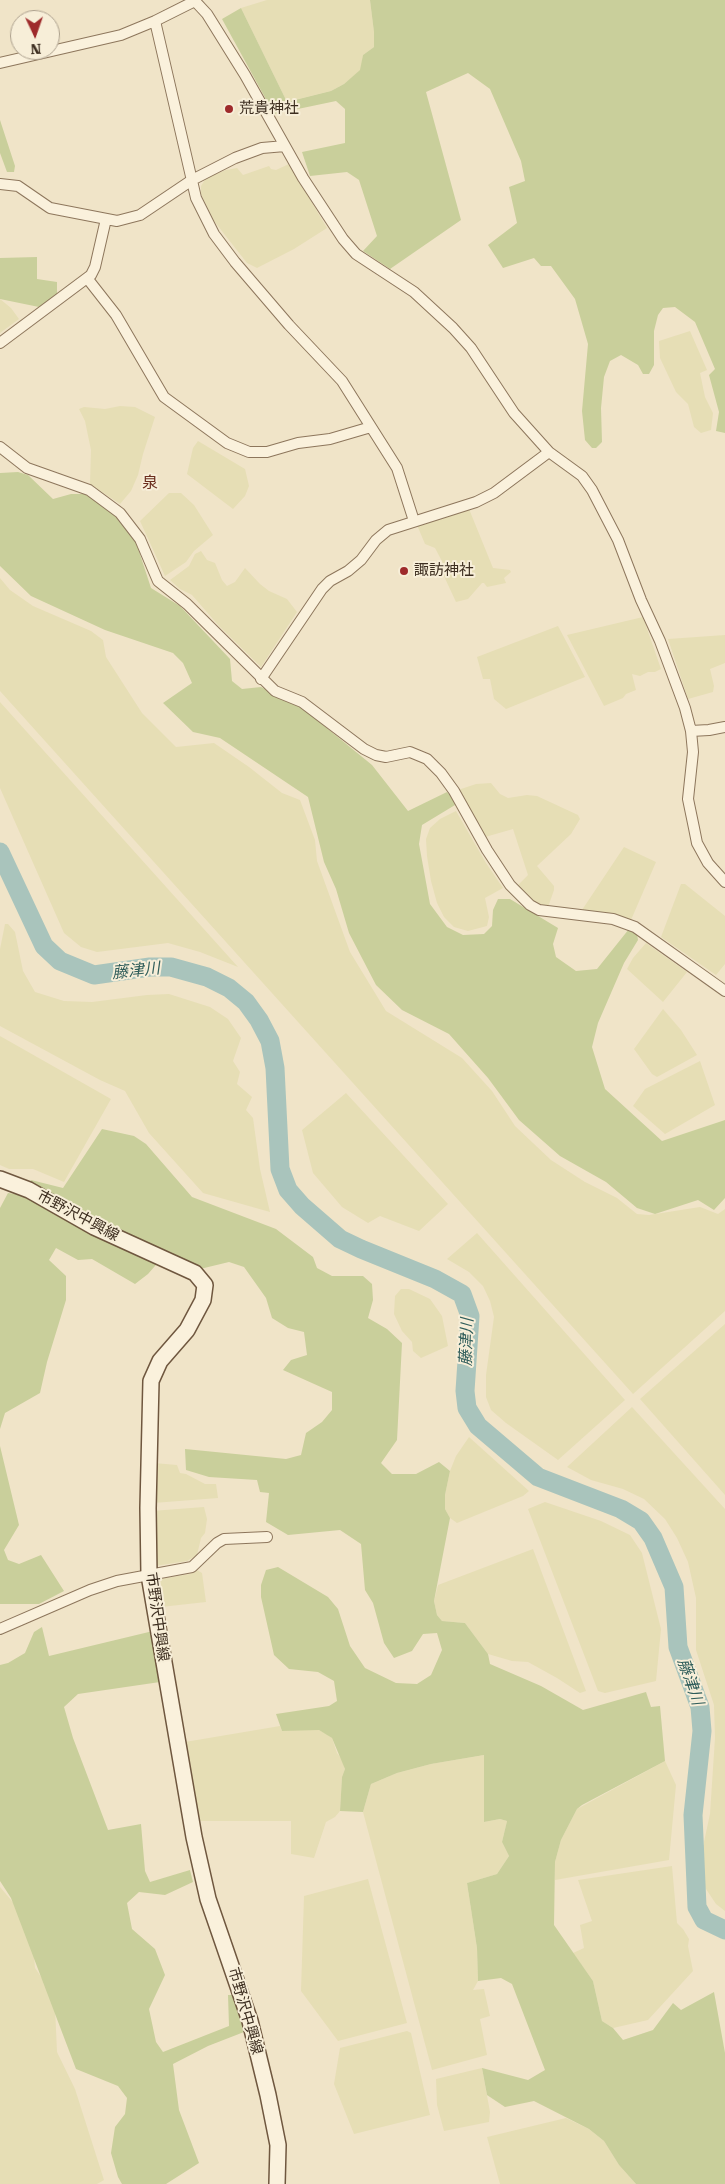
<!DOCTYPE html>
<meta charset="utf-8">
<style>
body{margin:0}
#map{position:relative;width:725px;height:2184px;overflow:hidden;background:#f0e4c8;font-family:"Roboto Serif",serif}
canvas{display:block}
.north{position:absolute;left:10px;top:10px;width:50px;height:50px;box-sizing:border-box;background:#f7eed8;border:1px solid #ada18e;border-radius:50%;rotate:177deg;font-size:14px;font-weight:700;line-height:20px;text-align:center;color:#3d2e20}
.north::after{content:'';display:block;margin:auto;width:18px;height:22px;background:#9e2a2b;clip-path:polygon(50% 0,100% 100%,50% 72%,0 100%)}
</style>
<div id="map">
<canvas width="725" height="2184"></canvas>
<div class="north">N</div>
</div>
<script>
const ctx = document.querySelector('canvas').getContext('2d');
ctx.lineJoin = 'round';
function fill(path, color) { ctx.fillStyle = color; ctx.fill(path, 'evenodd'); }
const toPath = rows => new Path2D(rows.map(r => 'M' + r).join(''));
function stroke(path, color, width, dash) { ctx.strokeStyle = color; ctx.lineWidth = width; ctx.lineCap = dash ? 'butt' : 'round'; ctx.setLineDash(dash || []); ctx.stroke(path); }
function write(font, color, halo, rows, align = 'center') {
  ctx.font = font + ' "Roboto Serif","Noto Sans JP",serif'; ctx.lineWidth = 4; ctx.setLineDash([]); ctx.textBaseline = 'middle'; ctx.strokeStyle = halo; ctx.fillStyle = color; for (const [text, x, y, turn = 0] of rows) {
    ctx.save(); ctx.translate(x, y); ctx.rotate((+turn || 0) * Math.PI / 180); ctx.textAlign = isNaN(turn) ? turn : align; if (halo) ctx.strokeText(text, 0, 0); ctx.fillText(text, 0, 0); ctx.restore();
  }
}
const farmland = toPath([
 [267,0,370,0,374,32,374,47,363,55,361,70,344,84,331,91,287,102,241,8],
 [289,164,327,228,294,249,257,268,247,263,214,221,201,194,201,186,206,178,226,170,237,168,243,175,269,166,271,169,276,170],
 [0,299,11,308,19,319,0,333],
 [690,331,707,370,700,373,705,397,713,413,711,430,701,433,694,427,688,404,676,392,660,358,659,341],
 [120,406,135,407,155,417,143,454,138,475,131,491,120,504,90,484,91,450,85,421,79,409,84,407,105,409],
 [198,441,245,469,249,486,245,496,233,509,187,474,193,448],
 [169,493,181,493,194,505,213,535,194,551,186,562,165,576,140,521],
 [469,509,493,568,510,570,511,572,504,578,506,583,487,587,484,583,482,583,468,599,456,602,443,574,445,567,435,548,425,544,417,525],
 [201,551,207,560,215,563,222,580,227,586,235,582,245,568,260,584,269,591,287,599,297,612,261,667,219,626,192,595,180,589,170,580,189,566,195,554],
 [0,578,10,590,33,606,91,631,103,640,106,657,142,713,176,747,214,743,249,767,282,793,300,800,315,840,317,861,350,952,386,1011,462,1058,492,1091,515,1126,551,1160,585,1182,617,1198,637,1214,649,1215,700,1207,718,1214,725,1209,725,1311,633,1394,0,691],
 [643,617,661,669,655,672,648,672,640,676,632,674,636,690,626,694,623,698,604,706,567,635],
 [558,626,585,677,506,709,494,699,490,679,483,679,477,657],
 [725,635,725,663,710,669,714,686,713,692,688,699,668,639],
 [0,702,238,967,200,952,168,943,97,952,81,947,64,933,0,788],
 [491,783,500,794,508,798,527,795,537,796,578,815,580,819,571,834,537,866,554,886,554,890,548,907,532,901,517,886,528,875,513,829,485,837,458,790,476,784],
 [456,811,486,863,503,888,485,898,489,917,487,926,468,931,454,927,444,917,437,903,431,881,427,856,426,839,430,828,440,819],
 [624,847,656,862,631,920,582,910],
 [681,884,685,884,725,916,725,964,716,975,661,937],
 [5,924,8,924,15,932,23,971,35,992,64,1001,92,1002,147,995,169,994,210,1007,228,1019,241,1038,233,1061,240,1072,237,1084,252,1097,246,1110,253,1118,260,1169,270,1212,203,1193,149,1133,125,1091,100,1080,0,1026,0,949],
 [646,943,687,972,663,1002,627,969,633,958],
 [663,1009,681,1030,697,1055,657,1077,652,1074,634,1049],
 [0,1036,111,1099,64,1182,33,1169,9,1169,0,1165],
 [700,1061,715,1105,665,1134,633,1106,645,1089],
 [346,1093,448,1204,419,1231,380,1216,368,1223,342,1207,313,1173,302,1130],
 [477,1233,625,1400,558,1460,506,1423,491,1410,486,1397,486,1375,494,1317,490,1301,483,1286,469,1272,447,1259],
 [401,1289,409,1289,430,1299,442,1316,448,1346,421,1358,413,1351,412,1342,402,1331,394,1314,395,1296],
 [725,1324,725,1495,640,1399],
 [632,1407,725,1509,725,1911,716,1904,702,1883,701,1856,710,1814,715,1738,714,1705,696,1650,696,1598,688,1562,677,1538,665,1519,644,1499,623,1489,591,1480,567,1467],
 [469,1437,529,1491,523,1496,457,1523,450,1518,445,1509,445,1495,450,1471,456,1456],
 [154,1463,177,1465,180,1473,186,1474,205,1484,216,1484,218,1498,153,1503],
 [545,1502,601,1521,630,1535,642,1553,661,1629,656,1681,605,1693,598,1691,528,1509],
 [204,1507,207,1519,205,1533,201,1538,197,1555,187,1561,155,1566,152,1511],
 [533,1549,586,1691,580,1693,557,1678,528,1662,512,1661,488,1654,465,1623,442,1621,437,1615,434,1601,438,1585],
 [197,1570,202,1573,206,1602,161,1607,158,1581,160,1579,190,1574],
 [280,1726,282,1731,305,1729,319,1730,327,1734,332,1738,337,1753,343,1761,345,1769,342,1777,340,1811,335,1817,326,1822,314,1858,291,1854,291,1821,196,1821,185,1742],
 [484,1755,484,1822,500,1819,507,1821,502,1842,509,1856,497,1874,467,1883,477,1948,478,1981,473,1990,484,1989,490,2016,480,2019,487,2055,432,2070,363,1812,371,1784,397,1773,431,1764],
 [665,1761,676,1785,669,1860,555,1880,555,1862,561,1840,577,1809],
 [672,1866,677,1923,683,1929,689,1939,688,1946,693,1971,648,2020,613,2028,602,2021,593,1981,573,1953,584,1948,580,1925,592,1921,578,1880],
 [368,1879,407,2023,338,2041,301,1991,304,1896],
 [0,1887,23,1914,33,1944,35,1968,51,1991,55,2007,57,2052,75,2089,104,2180,97,2184,0,2184],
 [407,2031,411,2033,430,2115,354,2134,334,2084,340,2048],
 [482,2068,490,2112,489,2122,444,2131,437,2105,436,2079],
 [566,2118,589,2129,604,2141,619,2165,636,2184,500,2184,487,2137]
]);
const green = toPath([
 [370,0,725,0,725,433,716,431,719,412,709,375,715,369,695,322,675,307,663,308,658,315,654,331,654,365,649,374,643,374,638,365,621,355,610,361,604,377,601,408,602,442,596,448,592,448,585,440,582,411,588,344,575,299,551,266,541,266,534,258,503,268,488,245,517,223,509,187,525,181,521,161,490,89,468,73,426,92,461,220,390,269,363,251,377,236,359,180,347,172,310,176,302,152,345,143,345,109,336,101,274,114,222,19,241,8,287,102,331,91,344,84,360,70,363,55,374,47,374,32],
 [0,120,15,166,14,172,7,172,0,153],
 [37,257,37,279,57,282,57,295,39,307,0,299,0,258],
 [18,472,28,475,53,499,71,494,84,494,100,501,120,520,135,539,151,588,180,606,230,659,232,681,242,689,261,687,301,707,372,765,408,811,447,792,452,797,455,805,422,825,419,844,430,904,447,927,463,935,484,934,492,926,493,910,498,899,510,899,558,928,553,944,556,957,576,971,597,969,629,929,637,934,638,940,624,963,598,1023,592,1047,605,1089,662,1141,725,1120,725,1198,714,1210,698,1200,655,1214,637,1208,606,1182,560,1156,519,1120,488,1078,449,1034,402,1010,376,985,349,933,336,889,324,862,308,797,220,738,193,732,163,703,192,683,183,663,173,653,105,630,31,596,0,566,0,473],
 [102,1129,134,1136,146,1144,192,1197,276,1229,313,1257,317,1268,332,1276,363,1276,372,1284,373,1300,368,1318,387,1329,402,1343,397,1440,381,1463,392,1474,416,1474,439,1462,450,1471,445,1495,445,1509,450,1518,434,1601,437,1615,442,1621,465,1623,488,1654,490,1664,541,1686,583,1710,646,1692,651,1707,660,1706,665,1761,582,1805,577,1809,561,1840,555,1862,554,1925,593,1981,602,2021,613,2028,623,2040,653,2030,673,2003,681,2010,714,1992,725,2053,725,2184,636,2184,619,2165,604,2141,589,2129,534,2101,505,2107,487,2095,482,2068,528,2080,545,2070,512,1984,501,1978,478,1981,477,1948,467,1883,497,1874,509,1856,502,1842,507,1821,500,1819,484,1822,484,1755,431,1764,397,1773,371,1784,363,1812,340,1811,342,1777,345,1769,332,1738,319,1730,282,1731,276,1714,329,1706,337,1701,334,1681,318,1672,289,1669,274,1655,261,1597,261,1585,266,1570,278,1567,328,1597,338,1609,350,1646,365,1668,396,1683,417,1684,431,1675,442,1650,437,1633,423,1634,412,1651,394,1658,384,1643,373,1603,365,1590,361,1544,340,1530,288,1535,266,1522,269,1493,260,1492,257,1480,209,1477,186,1470,185,1449,286,1459,301,1455,306,1433,322,1422,332,1410,332,1392,283,1370,291,1360,307,1355,304,1332,288,1328,272,1318,266,1298,244,1267,229,1262,200,1269,168,1251,148,1274,135,1284,92,1259,78,1260,56,1248,49,1260,66,1276,66,1300,47,1362,40,1393,5,1413,0,1429,0,1208,8,1193,22,1195,31,1180,63,1188],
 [0,1446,19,1525,4,1550,8,1560,19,1564,41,1555,64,1591,39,1604,0,1604],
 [42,1627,49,1656,153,1631,160,1682,78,1694,64,1707,73,1738,108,1830,141,1824,145,1871,150,1882,190,1870,193,1882,165,1895,139,1892,127,1903,132,1929,155,1949,165,1975,149,2009,156,2042,163,2052,229,2026,228,1995,236,1995,244,2020,244,2032,208,2046,173,2064,179,2110,199,2163,166,2184,122,2184,118,2177,111,2153,115,2127,125,2114,127,2098,118,2086,76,2069,11,1898,0,1881,0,1665,8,1663,25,1653,34,1632]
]);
const river = toPath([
 [0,852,44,946,60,961,94,975,150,967,171,967,207,977,229,988,246,1002,259,1020,270,1041,275,1068,280,1169,288,1190,302,1206,340,1239,361,1249,435,1279,462,1294,470,1316,465,1391,467,1408,478,1426,538,1477,621,1509,641,1521,653,1538,674,1587,678,1647,700,1707,702,1731,693,1815,697,1907,704,1920,725,1930]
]);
const street = toPath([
 [194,0,207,14,245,75,303,178,343,239,356,254,414,292,453,328,471,348,514,413,549,452,582,476,592,490,618,540,641,600,660,641,685,708,691,731,693,752,688,799,694,828,697,843,708,863,725,882],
 [155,21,196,198,214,234,235,262,289,325,342,381,397,468,414,521],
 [0,63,121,35,155,21,195,1],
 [0,184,18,186,50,208,117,221,140,215,192,180,235,158,262,148,285,146],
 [87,278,116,315,164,397,227,443,249,452,267,452,298,443,330,439,371,427],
 [0,343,91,275,95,267,106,219],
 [0,447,27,468,89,490,120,513,140,539,158,581,187,604,275,691,302,702,364,749,376,755,386,757,410,752,427,759,441,773,454,791,487,850,510,885,530,905,539,910,613,919,635,927,725,991],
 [261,679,322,589,330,581,348,571,361,560,376,540,388,530,476,502,494,493,549,452],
 [691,731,709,730,725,727],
 [0,1629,90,1590,117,1581,192,1567,217,1543,224,1539,267,1537]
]);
const secondary = toPath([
 [0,1179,29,1190,94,1227,195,1273,205,1285,203,1300,187,1330,160,1361,151,1381,148,1508,149,1575,194,1837,208,1899,250,2021,268,2095,278,2145,277,2184]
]);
const markers = [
 [229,109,5,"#9e2a2b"],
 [404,571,5,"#9e2a2b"]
];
const poiNames = [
 ["荒貴神社",239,109],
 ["諏訪神社",414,571]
];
const streetNames = [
 ["市野沢中興線",78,1216,28],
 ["市野沢中興線",157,1617,82],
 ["市野沢中興線",245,2011,74]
];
const neighbourhoodNames = [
 ["泉",150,483]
];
const waterNames = [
 ["藤津川",136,971,-6],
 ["藤津川",467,1342,-88],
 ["藤津川",690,1682,71]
];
fill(farmland, '#e6deb5');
fill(green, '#c9cf9b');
stroke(river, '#a9c4bc', 19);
stroke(street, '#8d765c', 12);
stroke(secondary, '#6f573f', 18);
stroke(street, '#faf1dc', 10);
stroke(secondary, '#faf1dc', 15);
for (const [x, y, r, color] of markers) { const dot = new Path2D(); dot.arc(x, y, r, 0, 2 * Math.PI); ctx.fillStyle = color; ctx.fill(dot); stroke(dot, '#f7eed8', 2); }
write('15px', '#3d2e20', '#f7eed8', poiNames, 'left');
write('15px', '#3d2e20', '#f7eed8', streetNames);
write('16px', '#6b2e1e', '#f7eed8', neighbourhoodNames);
write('italic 16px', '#2f5d5a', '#f7eed8', waterNames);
</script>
